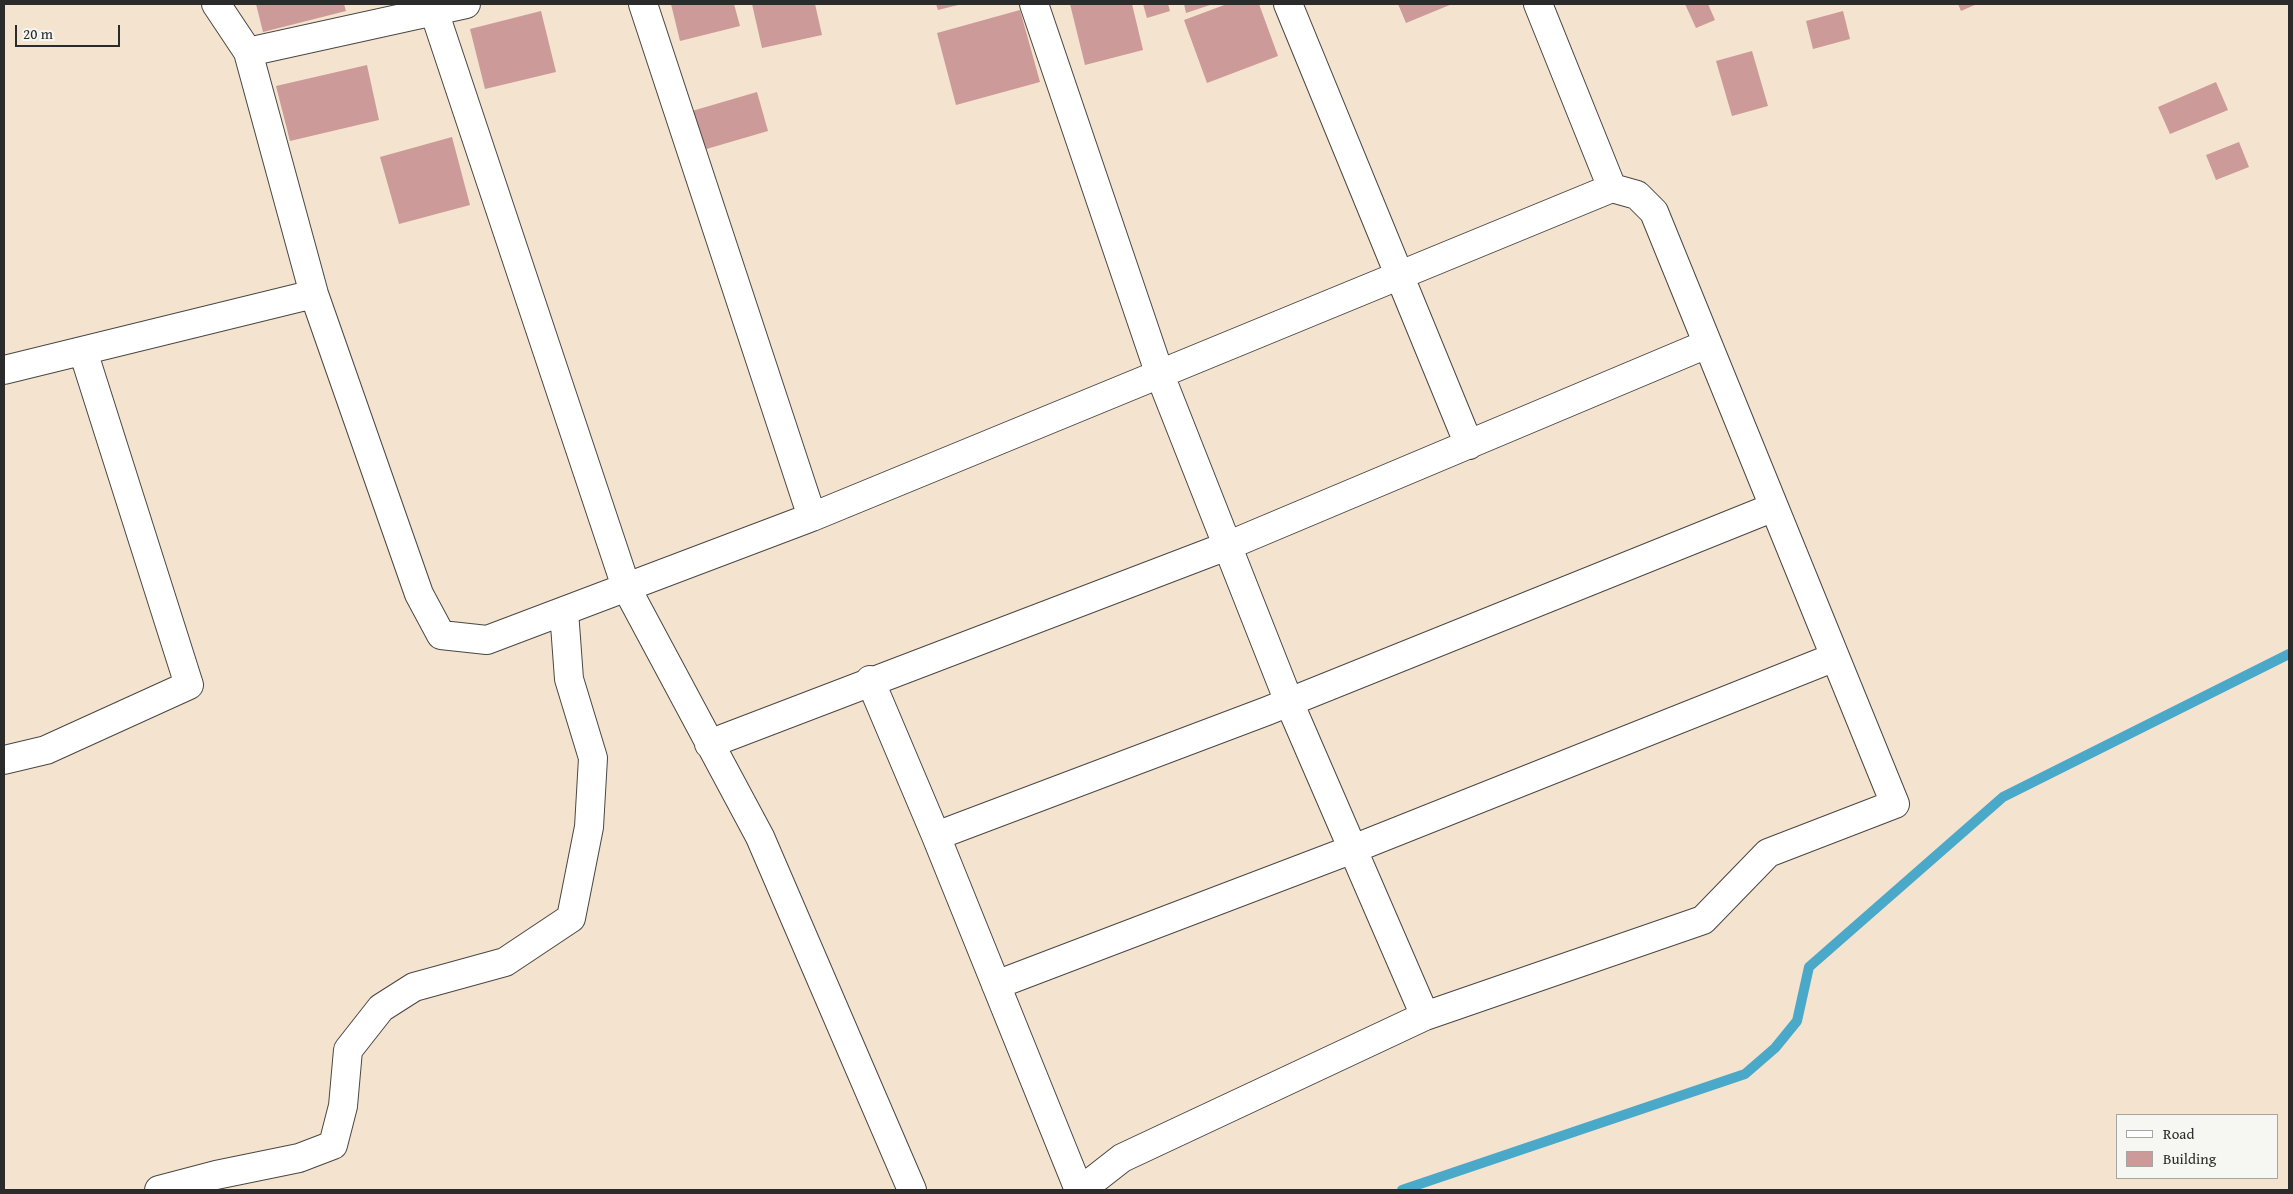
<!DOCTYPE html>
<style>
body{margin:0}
#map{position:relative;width:2293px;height:1194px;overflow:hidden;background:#f4e3ce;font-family:"Gentium Book Plus",serif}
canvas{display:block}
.frame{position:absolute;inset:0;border:5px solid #2b2b2b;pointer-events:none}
.legend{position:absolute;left:2116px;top:1114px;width:162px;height:65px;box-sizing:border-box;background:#f6f6f2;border:1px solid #a5a5a2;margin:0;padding:6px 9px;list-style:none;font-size:15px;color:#2b2b2b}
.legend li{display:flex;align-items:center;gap:10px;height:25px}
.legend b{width:25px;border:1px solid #a5a5a2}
.scale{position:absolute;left:15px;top:25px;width:105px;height:22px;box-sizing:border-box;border:2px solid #2b2b2b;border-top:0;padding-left:6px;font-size:15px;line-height:18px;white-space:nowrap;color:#2b2b2b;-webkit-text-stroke:4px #f6f6f2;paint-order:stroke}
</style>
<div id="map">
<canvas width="2293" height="1194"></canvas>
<div class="frame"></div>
<ul class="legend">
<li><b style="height:6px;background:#fff"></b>Road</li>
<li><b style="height:14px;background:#cc9a98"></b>Building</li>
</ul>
<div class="scale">20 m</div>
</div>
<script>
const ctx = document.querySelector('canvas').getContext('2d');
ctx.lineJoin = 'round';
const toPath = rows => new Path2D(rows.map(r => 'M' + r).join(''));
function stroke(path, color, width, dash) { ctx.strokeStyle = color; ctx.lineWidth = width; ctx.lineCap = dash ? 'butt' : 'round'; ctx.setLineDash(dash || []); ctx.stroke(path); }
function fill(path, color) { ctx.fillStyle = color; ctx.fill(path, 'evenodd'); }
const stream = toPath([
 [1402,1190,1745,1074,1775,1048,1797,1021,1809,967,2003,797,2289,654]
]);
const building = toPath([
 [256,4,344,4,346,11,263,32],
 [671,4,734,4,740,26,680,41],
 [752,4,815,4,822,35,762,48],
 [936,4,962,4,938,10],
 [1070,4,1132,4,1143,50,1085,65],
 [1143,4,1168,4,1170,11,1147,18],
 [1184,4,1213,4,1186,13],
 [1227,4,1259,4,1278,56,1207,83,1184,20],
 [1398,4,1452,4,1406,23],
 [1685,4,1708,4,1715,20,1696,28],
 [1958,4,1977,4,1961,11],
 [1020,10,1040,82,956,105,937,33],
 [541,11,556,72,485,89,470,29],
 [1843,11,1850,39,1813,49,1806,21],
 [1752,51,1768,106,1732,116,1716,61],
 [367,65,379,120,290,141,276,86],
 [2216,82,2228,110,2170,134,2158,107],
 [757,92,768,131,703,150,692,111],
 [452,137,470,205,399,224,380,157],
 [2239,142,2249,167,2216,180,2206,155]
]);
const minor = toPath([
 [216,4,248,52,314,294,419,594,441,635,487,640,812,517,1612,188,1637,195,1654,212,1895,804,1768,853,1703,920,1425,1016,1122,1158,1081,1190],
 [643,4,812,517],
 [1034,4,1160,375,1289,702,1425,1016],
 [1288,4,1469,445],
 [1538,4,1612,188],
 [434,11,626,587,760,837,912,1190],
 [248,52,466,4],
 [4,370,314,294],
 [870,680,936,836,1079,1190],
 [709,744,1227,546,1707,344],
 [4,760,46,750,189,685,83,351],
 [936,836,1267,711,1774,507],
 [996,985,1353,849,1835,657],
 [159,1190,216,1175,299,1158,333,1145,343,1106,348,1050,381,1008,414,987,505,962,571,918,589,827,593,758,569,679,564,611]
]);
stroke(stream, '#4aa8c9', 10);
fill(building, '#cc9a98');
stroke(minor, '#494743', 30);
stroke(minor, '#fff', 28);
</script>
